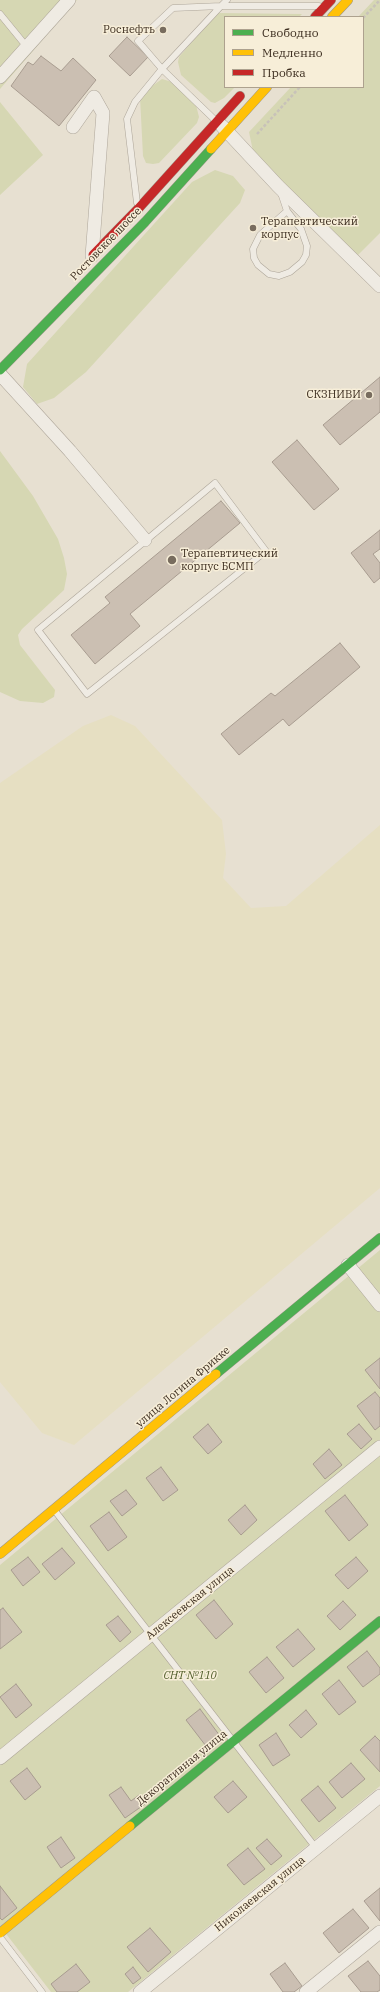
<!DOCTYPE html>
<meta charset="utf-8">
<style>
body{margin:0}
#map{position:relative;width:380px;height:1992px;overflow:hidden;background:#e7e0d1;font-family:"IBM Plex Serif",serif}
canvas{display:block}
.legend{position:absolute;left:224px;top:16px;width:140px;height:72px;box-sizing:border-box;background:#f7eed8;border:1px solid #ada18e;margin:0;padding:5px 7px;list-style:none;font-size:12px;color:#3d2e20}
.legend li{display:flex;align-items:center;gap:8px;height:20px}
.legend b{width:20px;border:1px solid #ada18e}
</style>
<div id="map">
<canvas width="380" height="1992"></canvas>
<ul class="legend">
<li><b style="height:5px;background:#4caf50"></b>Свободно</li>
<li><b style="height:5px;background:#ffc107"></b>Медленно</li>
<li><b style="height:5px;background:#c62828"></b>Пробка</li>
</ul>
</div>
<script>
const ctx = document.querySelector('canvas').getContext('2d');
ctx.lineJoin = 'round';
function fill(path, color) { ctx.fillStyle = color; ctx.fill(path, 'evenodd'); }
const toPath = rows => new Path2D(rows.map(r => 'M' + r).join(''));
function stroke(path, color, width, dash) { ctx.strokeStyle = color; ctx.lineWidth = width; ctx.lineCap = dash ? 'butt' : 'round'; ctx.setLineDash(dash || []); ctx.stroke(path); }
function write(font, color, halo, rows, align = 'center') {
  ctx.font = font + ' "IBM Plex Serif",serif'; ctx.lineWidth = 3; ctx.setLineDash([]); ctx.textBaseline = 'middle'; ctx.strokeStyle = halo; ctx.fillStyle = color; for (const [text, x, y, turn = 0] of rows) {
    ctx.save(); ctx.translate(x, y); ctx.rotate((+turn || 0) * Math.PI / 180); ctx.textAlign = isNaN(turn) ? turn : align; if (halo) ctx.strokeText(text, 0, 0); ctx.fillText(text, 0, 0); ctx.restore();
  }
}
const farmland = toPath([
 [111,715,135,726,222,820,226,854,223,878,251,908,286,906,380,825,380,1188,74,1445,42,1433,0,1382,0,783,83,726]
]);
const green = toPath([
 [0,0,77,0,0,89],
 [374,0,380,0,380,233,358,255,254,156,249,132,291,87,363,87,363,17,358,17],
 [217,13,302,14,299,17,225,17,225,87,235,87,224,98,215,103,211,102,181,75,178,62,179,57],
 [162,79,172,82,196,105,199,117,197,123,159,163,153,164,146,163,143,156,140,97,145,91],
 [0,102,43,155,0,195],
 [215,170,233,176,245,190,240,203,86,372,54,398,37,404,23,387,27,364,192,182],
 [0,451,33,496,58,539,64,558,67,574,64,590,22,629,18,635,20,645,55,690,54,697,43,703,20,701,0,692],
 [380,1250,380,1786,128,1992,51,1992,0,1926,0,1565]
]);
const building = toPath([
 [127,37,148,57,130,76,109,56,127,37],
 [41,56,61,71,73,58,96,80,59,126,11,86,28,62,33,65,41,56],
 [380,377,380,412,340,445,323,425,380,377],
 [297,440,339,489,314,510,272,462,297,440],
 [221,501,240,523,130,614,140,626,95,664,71,635,110,603,105,597,221,501],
 [380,530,380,549,373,554,380,563,380,578,374,583,351,553,380,530],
 [340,643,360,667,289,726,283,719,239,755,221,734,271,693,275,696,340,643],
 [380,1358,380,1389,365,1370,380,1358],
 [375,1392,380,1398,380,1426,375,1430,357,1406,375,1392],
 [208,1424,222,1442,208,1454,193,1437,208,1424],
 [359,1424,372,1439,361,1449,347,1434,359,1424],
 [329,1449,342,1465,325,1479,313,1464,329,1449],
 [161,1467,178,1490,163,1501,146,1478,161,1467],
 [126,1490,137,1504,122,1516,110,1501,126,1490],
 [345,1495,368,1525,349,1541,325,1511,345,1495],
 [245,1505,257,1520,241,1535,228,1520,245,1505],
 [109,1512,127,1537,108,1551,90,1526,109,1512],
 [62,1548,75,1563,55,1580,42,1564,62,1548],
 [28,1557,40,1572,23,1586,11,1570,28,1557],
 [356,1557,368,1571,348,1589,335,1575,356,1557],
 [214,1600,233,1624,216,1639,196,1615,214,1600],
 [343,1601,356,1615,340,1630,327,1616,343,1601],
 [3,1608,22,1632,0,1649,0,1610,3,1608],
 [118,1616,131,1632,120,1642,106,1625,118,1616],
 [298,1629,315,1649,293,1667,276,1647,298,1629],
 [367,1651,380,1668,380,1674,363,1687,347,1667,367,1651],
 [267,1657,284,1678,266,1693,249,1672,267,1657],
 [339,1680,356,1702,339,1715,322,1694,339,1680],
 [16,1684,32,1705,16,1718,0,1697,16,1684],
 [200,1709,223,1740,209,1750,186,1720,200,1709],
 [306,1710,317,1724,301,1738,289,1725,306,1710],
 [276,1733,290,1755,273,1766,259,1745,276,1733],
 [375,1736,380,1741,380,1772,360,1750,375,1736],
 [351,1763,365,1779,342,1798,329,1782,351,1763],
 [27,1768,41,1787,25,1800,10,1781,27,1768],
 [233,1781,247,1797,228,1813,214,1797,233,1781],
 [318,1786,336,1808,319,1822,301,1800,318,1786],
 [121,1787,131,1801,139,1795,145,1804,125,1818,109,1795,121,1787],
 [61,1837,75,1858,61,1868,47,1847,61,1837],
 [267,1839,282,1856,271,1865,256,1848,267,1839],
 [248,1848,265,1869,244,1885,227,1865,248,1848],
 [0,1886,17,1908,2,1920,0,1918,0,1886],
 [380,1888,380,1921,364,1901,380,1888],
 [353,1909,369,1928,339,1953,323,1933,353,1909],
 [150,1928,171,1952,148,1972,127,1947,150,1928],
 [368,1961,380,1976,380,1990,377,1992,361,1992,348,1976,368,1961],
 [285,1963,302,1986,294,1992,283,1992,270,1974,285,1963],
 [76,1964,90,1982,77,1992,57,1992,51,1984,76,1964],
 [133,1967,141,1978,133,1984,125,1974,133,1967]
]);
const path = toPath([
 [363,18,380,0],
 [257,134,300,87]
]);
const lane = toPath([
 [0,14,27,47],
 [215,120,162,69,138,41,173,8,221,6,227,0],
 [281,193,287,211,301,229,307,246,306,255,302,262,290,272,279,276,269,274,258,265,254,258,253,249,260,235,287,211],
 [137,203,127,119,135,102,162,69,221,6,319,6],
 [215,483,266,551,87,694,38,630,215,483],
 [55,1511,316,1848],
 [0,1937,42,1992]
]);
const street = toPath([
 [0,77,69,0],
 [222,126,278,186,380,286],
 [73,127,94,97,103,113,92,256],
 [0,374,70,451,145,540],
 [348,1265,380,1305],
 [0,1758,380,1447],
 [140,1992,380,1796],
 [306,1992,380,1932]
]);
const fast = toPath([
 [0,370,145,222,211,149],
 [216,1374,380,1238],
 [130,1826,380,1621]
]);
const slow = toPath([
 [332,17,348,0],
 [211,149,267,87],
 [0,1554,216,1374],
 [0,1933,130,1826]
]);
const jam = toPath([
 [315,17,331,0],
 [93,255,138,209,240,96]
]);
const markers = [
 [163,30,4,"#786c5e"],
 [253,228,4,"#786c5e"],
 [369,395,4,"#786c5e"],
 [172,560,5,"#786c5e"]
];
const poiNames = [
 ["Роснефть",155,30],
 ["Терапевтический",261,222,"left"],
 ["корпус",261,235,"left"],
 ["СКЗНИВИ",361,395],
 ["Терапевтический",181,554,"left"],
 ["корпус БСМП",181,567,"left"]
];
const streetNames = [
 ["Ростовское шоссе",106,244,-46],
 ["улица Логина Фрикке",183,1387,-40],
 ["Алексеевская улица",190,1603,-39],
 ["Декоративная улица",182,1768,-39],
 ["Николаевская улица",260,1894,-39]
];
const parkNames = [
 ["СНТ №110",190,1676]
];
fill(farmland, '#e6dfc2');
fill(green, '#d6d7b3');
fill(building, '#cbbfb2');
stroke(building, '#a89c90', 1);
stroke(lane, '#ada599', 7);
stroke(street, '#ada599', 14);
stroke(fast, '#9c958a', 10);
stroke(slow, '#9c958a', 10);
stroke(jam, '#9c958a', 10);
stroke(path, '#c8c2b9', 2.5, [3, 2]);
stroke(lane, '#efebe3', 6);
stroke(street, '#efebe3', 13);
stroke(fast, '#4caf50', 9);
stroke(slow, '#ffc107', 9);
stroke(jam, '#c62828', 9);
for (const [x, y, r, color] of markers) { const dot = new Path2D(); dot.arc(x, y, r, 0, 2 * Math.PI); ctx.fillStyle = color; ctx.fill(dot); stroke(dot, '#f7eed8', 1.5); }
write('11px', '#3d2e20', '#f7eed8', poiNames, 'right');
write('11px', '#3d2e20', '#f7eed8', streetNames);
write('italic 11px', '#4d5a26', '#f7eed8', parkNames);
</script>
